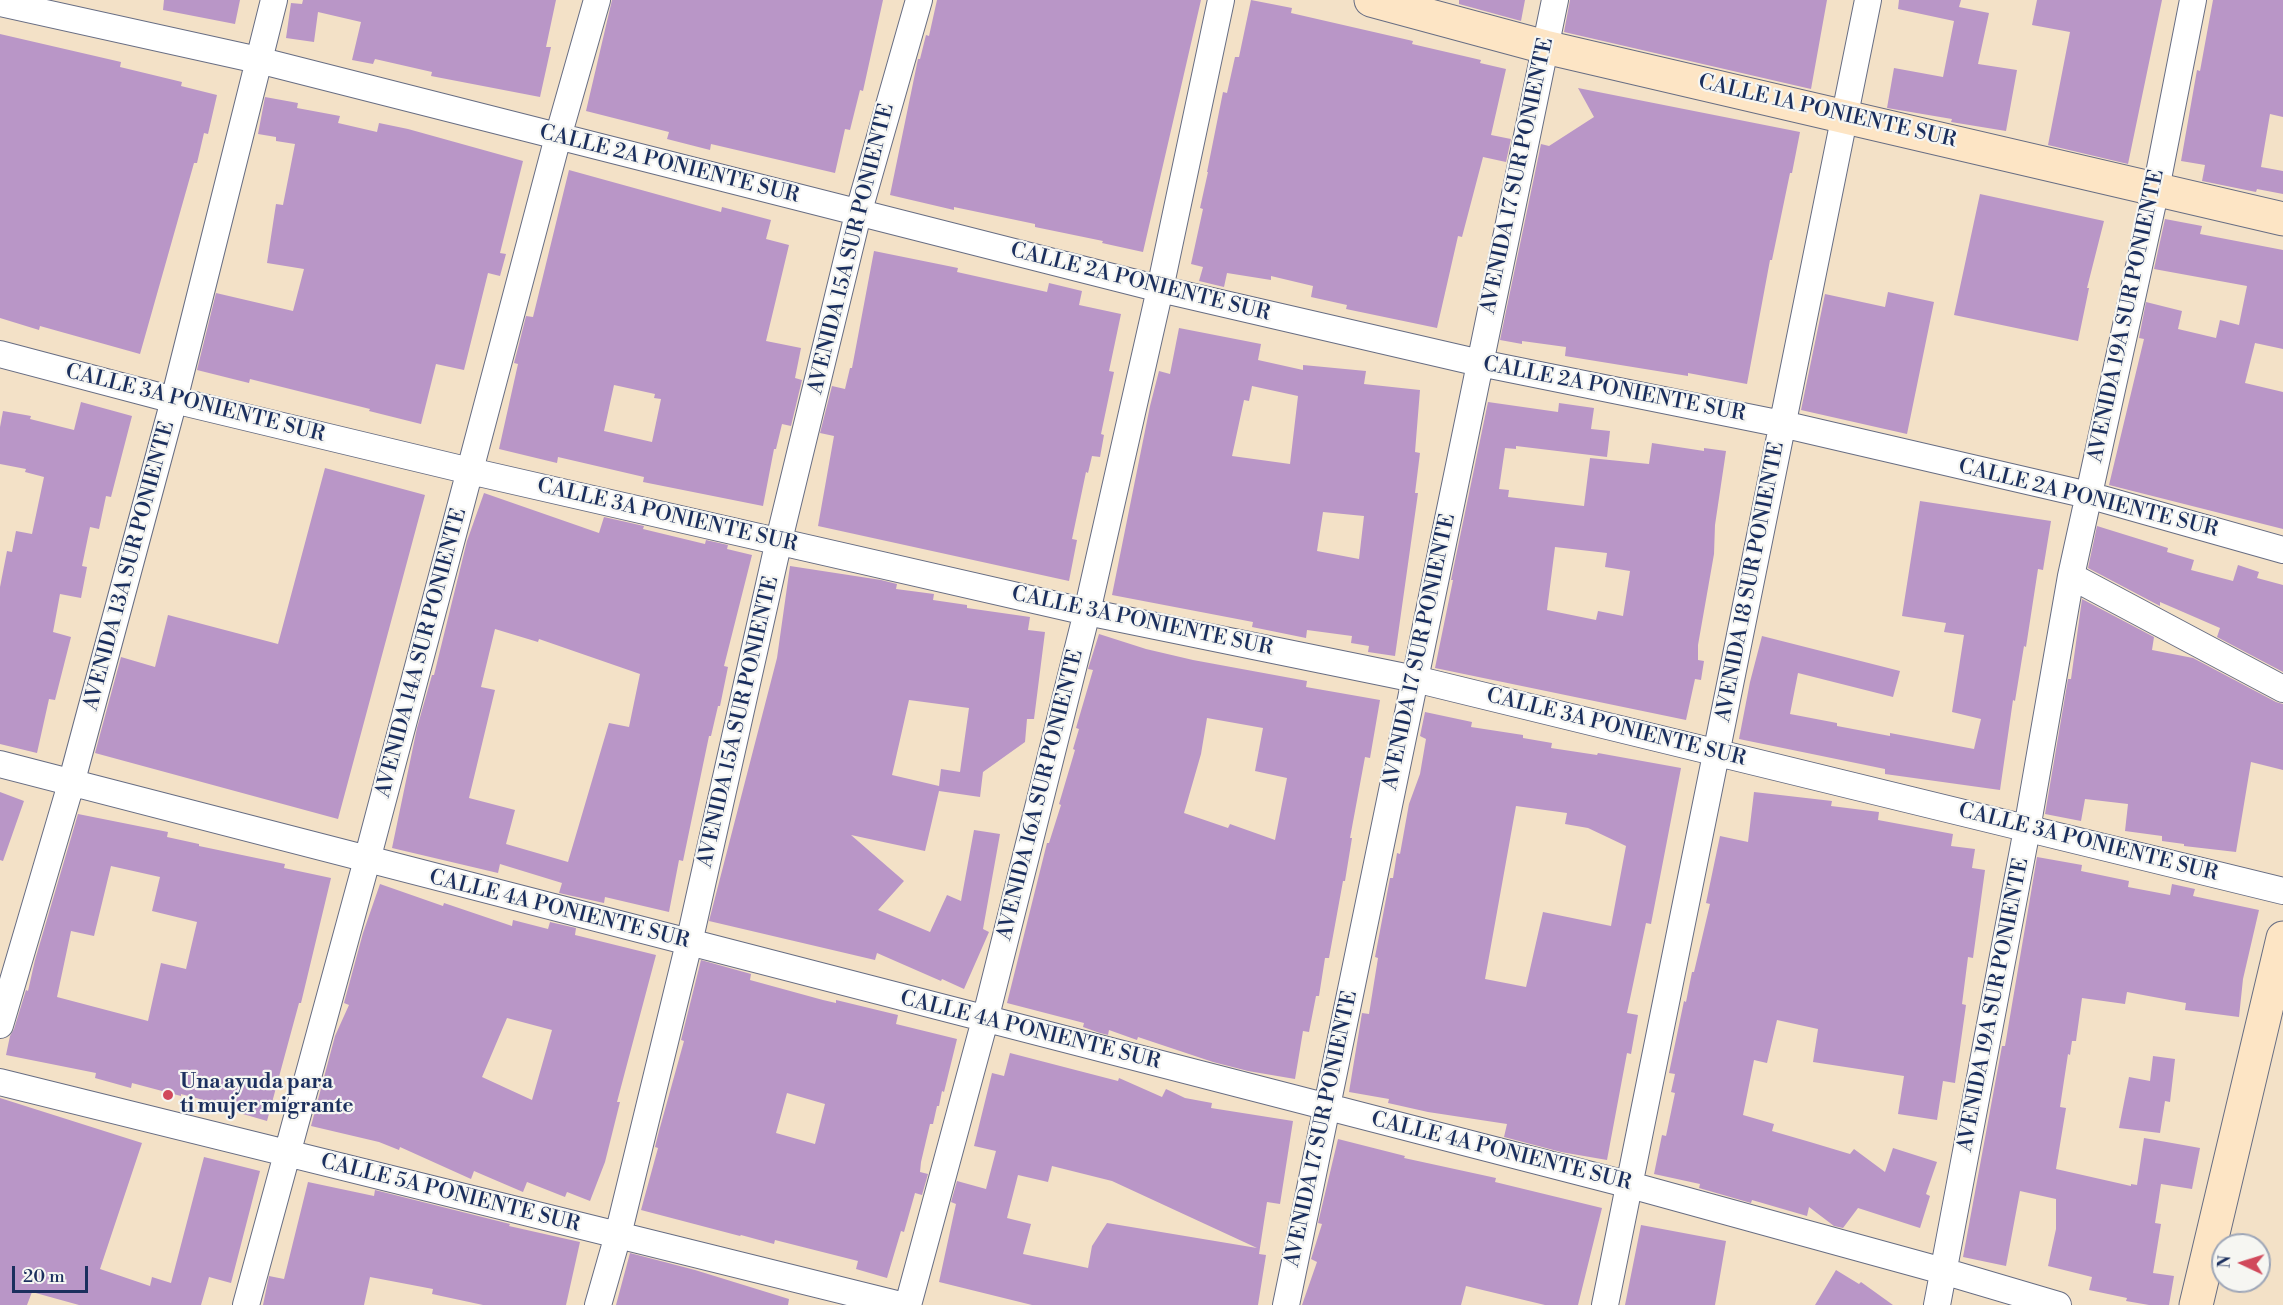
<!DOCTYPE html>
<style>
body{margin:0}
#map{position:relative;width:2283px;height:1305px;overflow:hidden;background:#f3e1c7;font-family:"Libre Bodoni",serif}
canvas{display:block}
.north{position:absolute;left:2211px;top:1233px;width:60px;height:60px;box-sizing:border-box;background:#f6f6f2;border:2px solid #9ea6b7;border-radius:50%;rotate:274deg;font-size:16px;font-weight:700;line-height:24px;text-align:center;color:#1b2f5e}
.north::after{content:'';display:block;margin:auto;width:21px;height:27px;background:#d1495b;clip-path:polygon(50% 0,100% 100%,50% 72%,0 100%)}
.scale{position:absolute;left:12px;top:1266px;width:76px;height:27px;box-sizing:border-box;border:3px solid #1b2f5e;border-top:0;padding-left:8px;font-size:18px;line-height:21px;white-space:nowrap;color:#1b2f5e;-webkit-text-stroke:4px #f6f6f2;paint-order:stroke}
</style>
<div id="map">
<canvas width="2283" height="1305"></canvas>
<div class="north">N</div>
<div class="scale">20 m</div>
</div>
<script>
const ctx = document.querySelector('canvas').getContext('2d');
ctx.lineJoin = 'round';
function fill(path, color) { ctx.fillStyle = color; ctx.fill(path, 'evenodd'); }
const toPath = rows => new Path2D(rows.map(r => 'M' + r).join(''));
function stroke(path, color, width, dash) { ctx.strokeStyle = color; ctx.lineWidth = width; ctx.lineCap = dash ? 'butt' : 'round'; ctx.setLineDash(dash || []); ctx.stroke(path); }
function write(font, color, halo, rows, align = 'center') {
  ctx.font = font + ' "Libre Bodoni",serif'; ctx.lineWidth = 4.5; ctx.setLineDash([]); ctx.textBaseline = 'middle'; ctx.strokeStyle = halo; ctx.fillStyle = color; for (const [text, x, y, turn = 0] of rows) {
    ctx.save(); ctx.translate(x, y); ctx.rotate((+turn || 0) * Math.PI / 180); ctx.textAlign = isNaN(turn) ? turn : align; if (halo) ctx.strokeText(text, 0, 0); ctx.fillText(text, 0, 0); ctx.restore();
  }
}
const building = toPath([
 [164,0,240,0,235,24,163,10],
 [303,0,556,0,546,47,551,47,540,97,431,76,432,72,375,59,373,64,352,60,361,22,318,12,314,42,286,38,291,3,302,4],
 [612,0,883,0,863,91,860,90,850,130,845,129,835,173,711,144,710,150,667,139,669,132,586,111],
 [937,0,1201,0,1143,252,1102,243,1103,241,1035,227,1035,224,954,207,954,210,890,195,918,59,920,59,926,35,929,36],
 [1251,0,1292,8,1291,13,1413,41,1412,44,1481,60,1480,63,1506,69,1491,135,1511,139,1506,162,1483,157,1462,237,1458,236,1437,328,1346,309,1347,305,1311,297,1313,286,1271,276,1271,280,1227,273,1224,287,1199,281,1203,267,1191,264,1203,209,1200,208,1208,172,1207,172,1223,92,1227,93,1235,57,1239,57],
 [1459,0,1525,0,1521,21,1459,4],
 [1570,0,1827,0,1811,89,1564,32],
 [1899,0,1961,0,1959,7,1989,13,1978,64,2017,70,2006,131,1951,122,1952,119,1887,108,1894,68,1943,77,1954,21,1898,9],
 [2037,0,2162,0,2128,164,2048,145,2070,32,2032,25],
 [2213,0,2283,0,2283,117,2270,114,2261,167,2283,171,2283,194,2257,189,2256,192,2202,181,2205,165,2181,161,2197,70,2200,71],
 [0,34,121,62,120,67,182,82,181,86,217,95,208,134,204,133,197,163,194,163,140,354,40,326,39,330,0,318],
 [1578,88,1800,132,1792,173,1790,173,1772,260,1770,260,1747,384,1688,373,1688,376,1565,356,1566,347,1522,341,1522,344,1500,340,1541,144,1549,146,1594,117],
 [265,97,298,103,297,108,340,116,338,123,377,132,379,123,408,129,523,161,500,253,506,254,500,276,488,273,464,370,436,364,421,424,369,411,370,409,250,379,249,383,197,370,216,293,293,311,304,269,267,263,276,204,283,205,295,144,276,141,276,137,258,134],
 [569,170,721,212,722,207,771,220,766,239,789,245,766,341,801,348,795,378,802,380,791,426,782,424,776,449,774,449,763,506,643,482,644,477,558,457,557,463,499,449,518,364,514,363,519,344,526,316,533,317],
 [614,385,655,394,654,398,661,399,652,442,604,431],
 [1980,194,2104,221,2087,288,2089,288,2078,341,1954,315],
 [2165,219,2202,226,2200,234,2283,250,2283,349,2255,343,2245,383,2283,392,2283,529,2109,485,2144,339,2139,338,2146,302,2182,311,2178,329,2216,338,2220,320,2239,325,2247,286,2154,269],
 [874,251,958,268,957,272,1047,292,1049,283,1082,291,1079,305,1121,314,1109,371,1114,372,1101,434,1104,435,1100,457,1092,456,1088,473,1086,472,1072,539,1077,540,1069,581,818,526,834,436,820,433,832,386,845,389,850,368,852,368],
 [1888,292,1934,302,1907,434,1801,410,1825,294,1885,307],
 [1179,328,1261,344,1258,360,1303,370,1303,365,1366,371,1364,384,1420,390,1415,452,1420,453,1415,493,1418,493,1395,656,1368,652,1369,646,1351,643,1352,636,1307,630,1306,638,1252,627,1253,622,1112,595,1150,406,1159,371,1170,374],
 [1252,386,1298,396,1290,464,1232,456,1244,400,1249,401],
 [1323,512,1364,516,1359,559,1317,551],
 [81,402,132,416,111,497,106,496,99,529,90,527,82,566,87,567,81,598,60,594,53,632,71,637,55,700,49,699,37,753,0,744,0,587,7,551,12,552,16,531,32,534,44,477,25,472,26,469,0,464,0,427,3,411,31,416,30,419,74,430],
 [1488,402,1558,412,1559,403,1594,408,1591,429,1610,431,1607,457,1516,446,1516,449,1505,448,1499,489,1509,490,1508,497,1584,506,1590,458,1649,464,1652,443,1704,451,1704,448,1726,451,1715,525,1714,554,1698,645,1698,660,1704,661,1701,680,1695,679,1686,720,1435,668,1453,580,1451,580],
 [1555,547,1607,553,1605,567,1630,571,1623,616,1598,611,1596,620,1547,610],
 [325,468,425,495,338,819,95,753,121,657,155,667,168,615,278,644],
 [484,493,599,533,604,517,644,526,643,529,705,544,706,540,728,545,727,549,752,555,724,666,728,667,720,706,718,706,711,736,709,736,683,861,679,860,669,912,605,897,604,903,559,893,562,883,500,864,498,873,392,848,417,728,432,675,434,675,467,541],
 [495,629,538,642,539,639,640,674,629,727,609,723,568,862,506,844,515,810,469,798,495,690,481,687],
 [1920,501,2051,521,2043,570,2038,569,2026,647,2024,646,2015,701,2013,700,2000,790,1885,774,1885,769,1739,739,1750,682,1762,636,1900,671,1893,697,1798,673,1790,714,1837,723,1837,726,1890,736,1890,733,1974,749,1981,719,1952,712,1964,635,1944,632,1946,623,1902,616],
 [2097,526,2168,548,2167,552,2194,560,2191,570,2233,581,2238,565,2259,572,2257,578,2283,585,2283,672,2217,637,2220,628,2160,602,2160,606,2088,568],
 [790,566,881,580,897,584,896,589,934,594,933,600,967,605,967,608,1030,617,1028,630,1045,632,1034,719,1027,719,1025,742,983,772,980,797,939,791,925,851,851,835,904,881,878,910,930,932,947,895,961,901,974,830,1000,834,983,929,989,932,964,989,942,979,941,981,877,953,875,960,709,921,777,658],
 [909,700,969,708,960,772,941,769,939,786,892,775],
 [2082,599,2154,637,2152,650,2193,658,2276,702,2283,704,2283,770,2251,762,2236,852,2184,846,2184,844,2162,841,2162,836,2125,831,2128,804,2085,799,2081,821,2045,814,2068,679,2071,679],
 [1099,634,1146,649,1193,660,1307,681,1306,687,1380,700,1370,758,1365,757,1350,838,1352,838,1345,881,1343,881,1329,958,1325,958,1319,996,1316,996,1309,1032,1303,1031,1295,1079,1248,1071,1213,1062,1138,1037,1137,1040,1109,1030,1108,1035,1100,1033,1083,1027,1084,1023,1007,1003,1047,843,1049,843,1061,805,1059,804,1075,750,1073,749,1079,729,1076,728,1093,670,1088,669],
 [1207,718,1263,728,1255,771,1287,778,1275,840,1230,824,1228,828,1184,813,1201,754],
 [1425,712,1472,722,1471,727,1523,735,1523,738,1552,743,1551,748,1597,755,1598,753,1681,768,1651,924,1646,923,1627,1013,1638,1015,1631,1054,1627,1053,1607,1160,1561,1152,1504,1137,1507,1124,1428,1112,1388,1103,1389,1099,1349,1092,1362,1013,1369,1014,1378,958,1375,957,1390,878,1393,878,1397,853,1400,854,1409,804,1420,774,1426,739,1420,736],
 [1516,806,1567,813,1565,824,1588,828,1626,846,1611,926,1543,912,1526,987,1485,979],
 [0,792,24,801,3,861,0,860],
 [1754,792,1832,801,1831,806,1879,812,1878,820,1953,834,1951,846,1975,849,1972,868,1985,870,1973,958,1968,957,1962,1004,1966,1005,1955,1083,1943,1081,1937,1120,1898,1114,1904,1076,1813,1062,1818,1029,1777,1020,1767,1063,1754,1060,1743,1115,1774,1124,1772,1131,1810,1142,1850,1154,1854,1149,1885,1172,1893,1148,1937,1162,1926,1194,1930,1196,1920,1228,1858,1208,1843,1228,1834,1226,1809,1207,1807,1216,1752,1200,1751,1203,1699,1188,1700,1184,1654,1174,1662,1135,1666,1136,1675,1093,1671,1092,1675,1074,1669,1073,1684,1001,1686,1002,1692,972,1694,972,1710,904,1706,903,1720,836,1748,842],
 [78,814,168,832,167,837,199,844,199,846,285,864,284,868,331,878,301,1003,299,1003,267,1121,236,1112,237,1109,181,1094,181,1096,132,1083,131,1088,95,1078,96,1073,6,1055,10,1036,14,1029,26,990,28,991,35,960],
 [111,866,160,877,152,911,197,922,186,969,161,963,148,1021,57,997,71,931,94,936],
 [2037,857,2082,865,2081,871,2129,881,2128,887,2170,895,2172,884,2195,889,2193,896,2259,910,2243,979,2239,1017,2185,1010,2186,1003,2127,992,2125,1004,2082,998,2076,1041,2072,1041,2070,1055,2068,1054,2060,1107,2066,1108,2056,1169,2131,1186,2131,1184,2137,1185,2144,1138,2200,1148,2192,1189,2161,1184,2155,1223,2161,1224,2153,1273,2174,1276,2169,1305,2149,1305,2126,1301,2127,1298,2089,1290,2092,1277,2048,1266,2056,1229,2056,1199,2020,1191,2006,1266,1963,1257,2002,1046,2005,1046],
 [380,884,443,906,444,903,512,926,513,920,548,929,550,922,576,928,575,935,656,955,617,1102,620,1102,605,1162,590,1201,567,1192,565,1197,527,1182,523,1192,474,1171,471,1179,400,1147,399,1150,379,1142,311,1126,335,1036,349,1005,344,1003,363,933],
 [507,1018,552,1030,532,1100,482,1077],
 [701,960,751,974,750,980,823,1000,836,1003,836,1000,898,1015,896,1024,957,1039,944,1092,942,1091,939,1106,937,1106,933,1124,930,1124,921,1162,920,1172,928,1174,922,1195,915,1193,904,1232,901,1231,887,1278,856,1269,858,1261,775,1240,774,1244,741,1235,740,1236,641,1210,658,1148,655,1147,659,1131,684,1041,681,1040],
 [787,1093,825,1104,815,1144,776,1133],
 [1010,1053,1118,1081,1119,1078,1162,1097,1166,1089,1185,1098,1212,1103,1211,1108,1293,1121,1280,1204,1267,1202,1259,1254,1266,1255,1258,1305,1032,1305,939,1282,956,1204,951,1202,957,1181,986,1189,996,1151,974,1146,992,1073,1004,1076],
 [1052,1166,1112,1181,1257,1248,1107,1223,1092,1246,1088,1268,1023,1254,1031,1224,1007,1218,1018,1175,1048,1182],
 [2153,1056,2175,1059,2170,1102,2165,1101,2160,1133,2119,1128,2129,1077,2150,1081],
 [0,1098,142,1143,100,1269,150,1286,152,1277,171,1283,204,1157,260,1171,231,1283,209,1277,201,1305,79,1305,32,1292,27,1305,0,1305],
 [1338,1139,1405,1156,1404,1158,1496,1178,1495,1182,1602,1208,1578,1305,1545,1305,1466,1286,1461,1305,1302,1305,1317,1262,1311,1259,1322,1224,1318,1223],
 [308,1182,374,1196,375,1190,510,1224,509,1226,580,1242,566,1305,483,1305,432,1294,433,1289,370,1277,364,1305,263,1305,269,1276,284,1279],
 [1641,1225,1726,1241,1715,1305,1625,1305],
 [630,1253,695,1270,789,1299,788,1305,616,1305],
 [1836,1270,1859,1284,1861,1282,1893,1305,1815,1305]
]);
const street = toPath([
 [0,3,258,60,1160,289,1480,363,1782,424,2088,495,2283,550],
 [0,354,174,400,470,471,1087,612,1415,679,2283,891],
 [2071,576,2283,689],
 [0,764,1630,1185,1943,1271,2058,1305],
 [0,1025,71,784,174,400,274,0],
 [0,1082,901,1305],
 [246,1305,367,860,558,137,597,0],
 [598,1305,618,1235,689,943,779,540,858,214,919,0],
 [908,1305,985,1020,1087,612,1160,289,1221,0],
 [1286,1305,1555,0],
 [1605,1305,1868,0],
 [1937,1305,2027,829,2071,576,2156,189,2193,0]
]);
const secondary = toPath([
 [1371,0,1545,47,2283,219],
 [2196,1305,2283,938]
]);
const markers = [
 [168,1095,6,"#d1495b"]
];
const streetNames = [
 ["CALLE 1A PONIENTE SUR",1827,112,13],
 ["CALLE 2A PONIENTE SUR",669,165,14],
 ["AVENIDA 17 SUR PONIENTE",1518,176,-78],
 ["AVENIDA 15A SUR PONIENTE",852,249,-76],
 ["CALLE 2A PONIENTE SUR",1140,283,14],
 ["AVENIDA 19A SUR PONIENTE",2127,316,-78],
 ["CALLE 2A PONIENTE SUR",1614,390,11],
 ["CALLE 3A PONIENTE SUR",195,404,14],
 ["CALLE 2A PONIENTE SUR",2088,499,14],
 ["CALLE 3A PONIENTE SUR",667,516,13],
 ["AVENIDA 13A SUR PONIENTE",130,566,-75],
 ["AVENIDA 18 SUR PONIENTE",1751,582,-79],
 ["CALLE 3A PONIENTE SUR",1142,622,12],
 ["AVENIDA 17 SUR PONIENTE",1420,652,-78],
 ["AVENIDA 14A SUR PONIENTE",422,653,-75],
 ["AVENIDA 15A SUR PONIENTE",739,722,-77],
 ["CALLE 3A PONIENTE SUR",1616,728,14],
 ["AVENIDA 16A SUR PONIENTE",1041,795,-76],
 ["CALLE 3A PONIENTE SUR",2088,843,14],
 ["CALLE 4A PONIENTE SUR",559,910,14],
 ["AVENIDA 19A SUR PONIENTE",1994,1005,-79],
 ["CALLE 4A PONIENTE SUR",1030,1031,14],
 ["AVENIDA 17 SUR PONIENTE",1322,1129,-78],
 ["CALLE 4A PONIENTE SUR",1501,1152,14],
 ["CALLE 5A PONIENTE SUR",450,1194,14]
];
const poiNames = [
 ["Una ayuda para",180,1083],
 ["ti mujer migrante",180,1107]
];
fill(building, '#b996c7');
stroke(street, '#676d83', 28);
stroke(secondary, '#676d83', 35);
stroke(street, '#fff', 26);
stroke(secondary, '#fde5c5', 33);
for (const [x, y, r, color] of markers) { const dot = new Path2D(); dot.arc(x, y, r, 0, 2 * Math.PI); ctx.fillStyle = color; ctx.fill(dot); stroke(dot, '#f6f6f2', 2); }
write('21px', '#1b2f5e', '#f6f6f2', streetNames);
write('bold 21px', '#1b2f5e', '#f6f6f2', poiNames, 'left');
</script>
